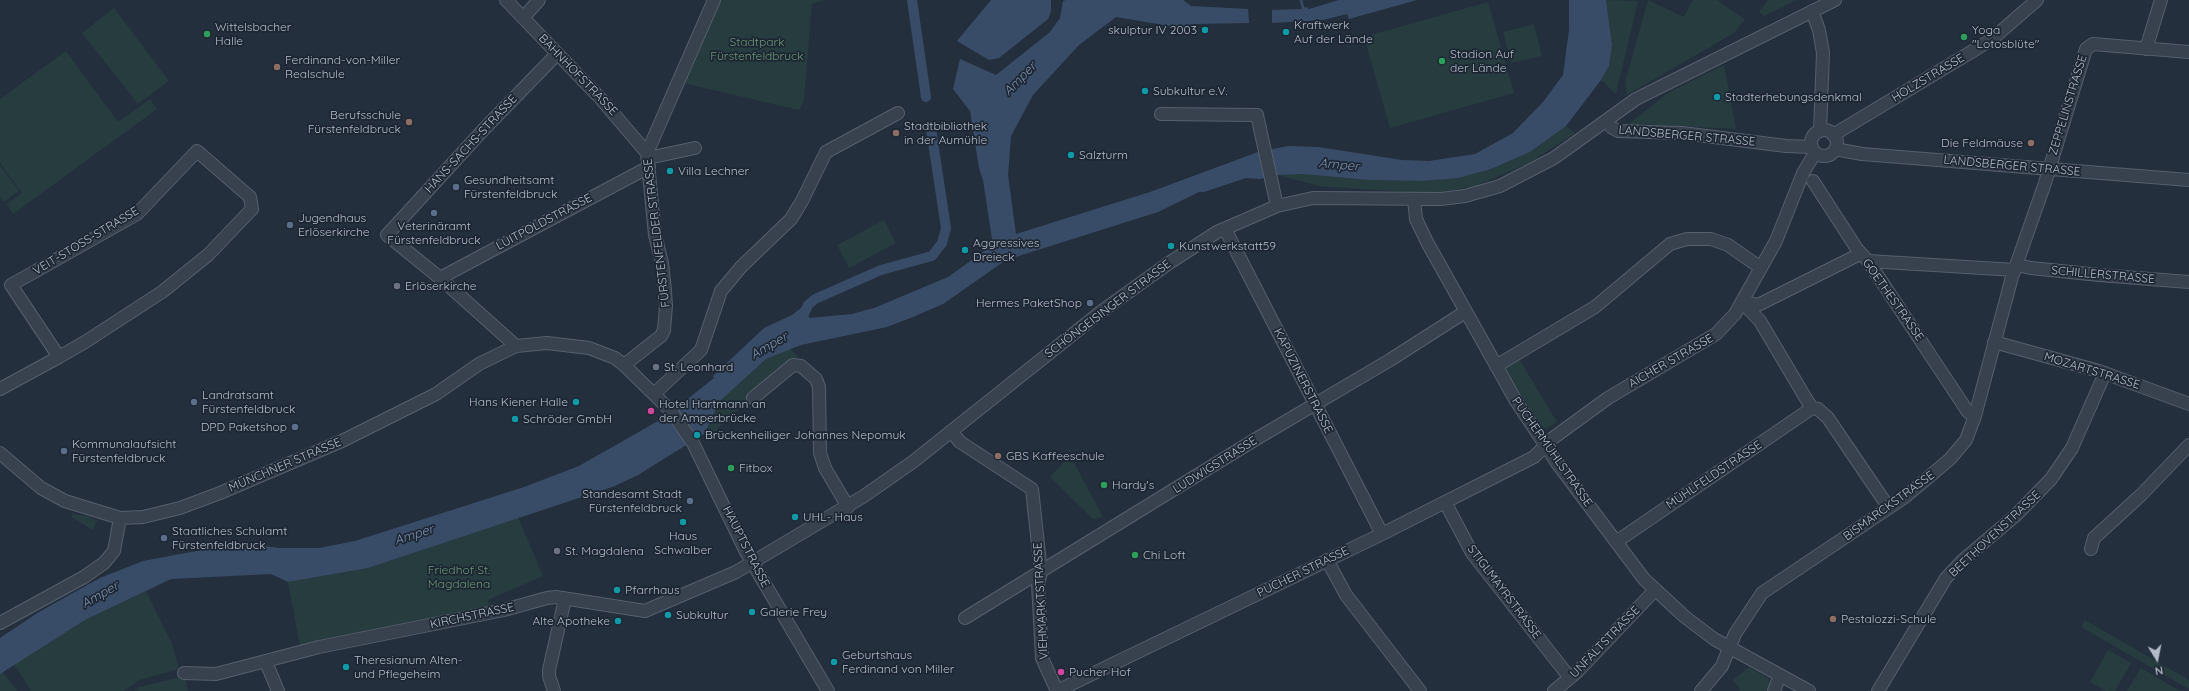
<!DOCTYPE html>
<meta charset="utf-8">
<style>
body{margin:0}
#map{position:relative;width:2189px;height:691px;overflow:hidden;background:#242f3e;font-family:Quicksand,sans-serif}
canvas{display:block}
.north{position:absolute;left:2137px;top:639px;width:40px;height:40px;-webkit-text-stroke:3px #1d2633;paint-order:stroke;rotate:170deg;font-size:11px;font-weight:700;line-height:16px;text-align:center;color:#b4bcc9}
.north::after{content:'';display:block;margin:auto;width:14px;height:18px;background:#b4bcc9;clip-path:polygon(50% 0,100% 100%,50% 72%,0 100%)}
</style>
<div id="map">
<canvas width="2189" height="691"></canvas>
<div class="north">N</div>
</div>
<script>
const ctx = document.querySelector('canvas').getContext('2d');
ctx.lineJoin = 'round';
function fill(path, color) { ctx.fillStyle = color; ctx.fill(path, 'evenodd'); }
const toPath = rows => new Path2D(rows.map(r => 'M' + r).join(''));
function stroke(path, color, width, dash) { ctx.strokeStyle = color; ctx.lineWidth = width; ctx.lineCap = dash ? 'butt' : 'round'; ctx.setLineDash(dash || []); ctx.stroke(path); }
function write(font, color, halo, rows, align = 'center') {
  ctx.font = font + ' Quicksand,sans-serif'; ctx.lineWidth = 3.5; ctx.setLineDash([]); ctx.textBaseline = 'middle'; ctx.strokeStyle = halo; ctx.fillStyle = color; for (const [text, x, y, turn = 0] of rows) {
    ctx.save(); ctx.translate(x, y); ctx.rotate((+turn || 0) * Math.PI / 180); ctx.textAlign = isNaN(turn) ? turn : align; if (halo) ctx.strokeText(text, 0, 0); ctx.fillText(text, 0, 0); ctx.restore();
  }
}
const green = toPath([
 [719,0,824,0,812,4,804,100,799,110,683,83],
 [1606,0,1638,1,1616,94,1601,80,1609,66,1612,45],
 [1648,0,1684,17,1693,0,1716,0,1745,19,1734,33,1627,95,1625,82],
 [1768,0,1797,0,1764,16,1759,12],
 [1488,2,1514,93,1390,128,1364,37],
 [114,8,169,81,138,104,82,33],
 [1534,24,1542,56,1511,63,1503,32],
 [66,51,118,122,150,99,157,109,13,214,6,204,22,193,0,163,0,99],
 [1724,65,1736,129,1643,124,1635,125,1636,127,1625,127,1668,93],
 [1566,126,1575,133,1531,162,1478,185,1443,192,1402,192,1319,186,1278,175,1303,174,1369,180,1422,181,1459,178,1491,169,1530,152],
 [0,165,19,191,4,202,0,196],
 [884,220,896,243,849,268,837,245],
 [790,349,798,357,719,427,710,442,704,434,720,401,766,359],
 [1519,359,1557,422,1546,429,1540,426,1505,368],
 [1065,461,1074,463,1103,517,1093,519,1050,477],
 [72,514,87,516,97,521,93,530,71,517],
 [518,517,543,576,488,600,490,608,300,646,288,582,368,568],
 [146,591,173,646,179,669,139,680,124,691,31,691,14,664,85,620],
 [2085,620,2189,680,2189,689,2081,627],
 [2108,650,2131,663,2115,691,2106,691,2090,682],
 [1749,667,1768,678,1770,683,1767,691,1741,691,1733,680],
 [2141,668,2180,691,2127,691],
 [3,672,17,691,0,691,0,674],
 [185,676,188,691,135,691,139,687]
]);
const water = toPath([
 [991,0,1051,0,1051,11,1048,19,999,58,989,60,957,41],
 [1066,0,1183,0,1191,6,1248,9,1249,23,1195,24,1175,27,1116,17,1079,45,1033,95,1011,136,1008,175,1016,234,1150,192,1258,152,1288,146,1318,147,1402,160,1429,161,1475,154,1513,133,1543,102,1563,75,1569,30,1569,0,1606,0,1612,45,1609,66,1601,80,1566,126,1530,152,1491,169,1459,178,1422,181,1369,180,1303,174,1278,175,1260,179,1246,178,1204,192,1199,192,1158,212,1006,260,943,304,913,317,887,327,801,345,766,359,720,401,704,434,638,475,615,486,368,568,288,582,271,574,171,579,85,620,0,674,0,638,39,612,100,578,143,561,239,543,279,548,319,548,355,541,524,487,579,466,665,417,714,378,713,376,764,328,792,315,801,308,808,305,810,310,808,316,810,318,852,314,874,308,948,277,983,252,992,239,983,180,979,168,970,111,953,89,960,59,996,75,1050,32,1060,18,1063,1],
 [1339,0,1417,0,1349,19,1347,14,1323,20,1272,23,1272,10,1301,9,1306,7,1309,9]
]);
const stream = toPath([
 [1301,0,1303,8]
]);
const canal = toPath([
 [912,0,926,97],
 [803,316,808,305,815,299,881,270,932,256,942,243,946,228,931,129]
]);
const minor = toPath([
 [506,0,601,99,647,153],
 [1812,11,1819,30,1823,53,1820,131],
 [523,18,539,0],
 [2146,49,2161,0],
 [1161,114,1257,115,1277,206],
 [1611,127,1618,131,1682,133,1786,146,1812,147],
 '1811 143a13 13 0 1 1 26 0a13 13 0 1 1-26 0Z',
 [1833,135,1991,40,2037,0],
 [1835,149,1862,154,2189,180],
 [648,158,695,148],
 [1813,181,1857,249,1868,261,1968,412,1975,416],
 [1414,199,1416,219,1427,242,1516,401,1557,463,1644,579,1685,617,1714,639,1809,691],
 [1225,229,1382,534],
 [1868,261,2015,270],
 [2017,265,2031,268,2099,275,2189,282],
 [440,278,649,167],
 [1742,302,1760,321,1808,402,1812,408,1818,409,1828,418,1889,508],
 [1742,302,1758,305,1860,254],
 [1994,342,2099,371,2189,404],
 [516,346,440,278,387,235,485,128,557,54],
 [624,365,661,336,664,330,666,306,665,291,662,263,655,235,647,153,714,0],
 [1496,366,1595,307,1670,244,1687,239,1711,239,1728,245,1761,268],
 [0,389,59,357,85,342,162,292,208,255,252,209,250,197,197,151,137,214,11,285,59,357],
 [655,393,701,350,721,291,741,267,791,219,802,201,826,152,898,113],
 [753,398,793,365,801,366,816,379,819,387,820,453,825,468,848,507],
 [951,431,960,442,1032,489,1041,572,1038,584,1042,658,1057,691,1382,534,1534,457,1553,438,1608,398,1716,334,1735,314,1776,241,1803,173,1815,153],
 [0,453,41,488,65,501,120,518,143,517,180,508,220,493,342,441,436,394,479,364,516,346,547,343,589,348,615,358,624,365,671,411,693,443,746,552,828,691],
 [1445,502,1472,553,1570,678],
 [1616,542,1812,408],
 [2091,549,2094,538,2141,495,2189,445],
 [1327,560,1346,595,1420,691],
 [965,618,1256,439,1390,360,1465,312],
 [0,623,84,577,104,563,114,551,120,518],
 [266,662,278,691],
 [184,673,216,674,319,647,504,610,547,598,556,597,645,611,736,572,864,496,914,461,1102,311,1169,263,1217,232,1277,206,1313,198,1441,199,1465,196,1500,186,1554,158,1636,99,1835,0],
 [554,691,549,676,549,670,565,599],
 [1554,691,1578,671,1655,590],
 [1701,691,1722,666,1735,634,1762,593,1905,497,1950,459,1966,440,1975,416,2012,277,2045,183,2086,49,2093,44,2189,52],
 [1774,691,1780,675],
 [1878,691,1946,578,1963,560,2015,516,2051,479,2072,448,2105,373]
]);
const markers = [
 [1205,30,4,"#0f9aa8"],
 [1286,32,4,"#0f9aa8"],
 [207,34,4,"#2e9e5b"],
 [1964,37,4,"#2e9e5b"],
 [1442,61,4,"#2e9e5b"],
 [277,67,4,"#8d6e63"],
 [1145,91,4,"#0f9aa8"],
 [1717,97,4,"#0f9aa8"],
 [409,122,4,"#8d6e63"],
 [896,133,4,"#8d6e63"],
 [2031,143,4,"#8d6e63"],
 [1071,155,4,"#0f9aa8"],
 [670,171,4,"#0f9aa8"],
 [456,187,4,"#5c6f8a"],
 [434,213,4,"#5c6f8a"],
 [290,225,4,"#5c6f8a"],
 [1171,246,4,"#0f9aa8"],
 [965,250,4,"#0f9aa8"],
 [397,286,4,"#6b7280"],
 [1090,303,4,"#5c6f8a"],
 [656,367,4,"#6b7280"],
 [194,402,4,"#5c6f8a"],
 [576,402,4,"#0f9aa8"],
 [651,411,4,"#d1479c"],
 [515,419,4,"#0f9aa8"],
 [295,427,4,"#5c6f8a"],
 [697,435,4,"#0f9aa8"],
 [64,451,4,"#5c6f8a"],
 [998,456,4,"#8d6e63"],
 [731,468,4,"#2e9e5b"],
 [1104,485,4,"#2e9e5b"],
 [690,501,4,"#5c6f8a"],
 [795,517,4,"#0f9aa8"],
 [683,522,4,"#0f9aa8"],
 [164,538,4,"#5c6f8a"],
 [557,551,4,"#6b7280"],
 [1135,555,4,"#2e9e5b"],
 [617,590,4,"#0f9aa8"],
 [752,612,4,"#0f9aa8"],
 [668,615,4,"#0f9aa8"],
 [1833,619,4,"#8d6e63"],
 [618,621,4,"#0f9aa8"],
 [834,662,4,"#0f9aa8"],
 [346,667,4,"#0f9aa8"],
 [1061,672,4,"#d1479c"]
];
const poiNames = [
 ["Kraftwerk",1294,25],
 ["Auf der Lände",1294,39],
 ["Wittelsbacher",215,27],
 ["Halle",215,41],
 ["skulptur IV 2003",1197,30,"right"],
 ["Yoga",1972,30],
 ["\"Lotosblüte\"",1972,44],
 ["Stadion Auf",1450,54],
 ["der Lände",1450,68],
 ["Ferdinand-von-Miller",285,60],
 ["Realschule",285,74],
 ["Subkultur e.V.",1153,91],
 ["Stadterhebungsdenkmal",1725,97],
 ["Berufsschule",401,115,"right"],
 ["Fürstenfeldbruck",401,129,"right"],
 ["Stadtbibliothek",904,126],
 ["in der Aumühle",904,140],
 ["Die Feldmäuse",2023,143,"right"],
 ["Salzturm",1079,155],
 ["Villa Lechner",678,171],
 ["Gesundheitsamt",464,180],
 ["Fürstenfeldbruck",464,194],
 ["Jugendhaus",298,218],
 ["Erlöserkirche",298,232],
 ["Veterinäramt",434,226,"center"],
 ["Fürstenfeldbruck",434,240,"center"],
 ["Aggressives",973,243],
 ["Dreieck",973,257],
 ["Kunstwerkstatt59",1179,246],
 ["Erlöserkirche",405,286],
 ["Hermes PaketShop",1082,303,"right"],
 ["St. Leonhard",664,367],
 ["Landratsamt",202,395],
 ["Fürstenfeldbruck",202,409],
 ["Hans Kiener Halle",568,402,"right"],
 ["Hotel Hartmann an",659,404],
 ["der Amperbrücke",659,418],
 ["Schröder GmbH",523,419],
 ["DPD Paketshop",287,427,"right"],
 ["Brückenheiliger Johannes Nepomuk",705,435],
 ["Kommunalaufsicht",72,444],
 ["Fürstenfeldbruck",72,458],
 ["GBS Kaffeeschule",1006,456],
 ["Fitbox",739,468],
 ["Hardy's",1112,485],
 ["Standesamt Stadt",682,494,"right"],
 ["Fürstenfeldbruck",682,508,"right"],
 ["UHL- Haus",803,517],
 ["Staatliches Schulamt",172,531],
 ["Fürstenfeldbruck",172,545],
 ["Haus",683,536,"center"],
 ["Schwalber",683,550,"center"],
 ["St. Magdalena",565,551],
 ["Chi Loft",1143,555],
 ["Pfarrhaus",625,590],
 ["Galerie Frey",760,612],
 ["Subkultur",676,615],
 ["Pestalozzi-Schule",1841,619],
 ["Alte Apotheke",610,621,"right"],
 ["Geburtshaus",842,655],
 ["Ferdinand von Miller",842,669],
 ["Theresianum Alten-",354,660],
 ["und Pflegeheim",354,674],
 ["Pucher Hof",1069,672]
];
const parkNames = [
 ["Stadtpark",757,42],
 ["Fürstenfeldbruck",757,56],
 ["Friedhof St.",459,570],
 ["Magdalena",459,584]
];
const streetNames = [
 ["BAHNHOFSTRASSE",578,75,46],
 ["HOLZSTRASSE",1928,78,-31],
 ["ZEPPELINSTRASSE",2068,105,-73],
 ["LANDSBERGER STRASSE",1687,136,5],
 ["HANS-SACHS-STRASSE",471,144,-47],
 ["LANDSBERGER STRASSE",2012,166,5],
 ["LUITPOLDSTRASSE",544,222,-28],
 ["FÜRSTENFELDER STRASSE",657,233,-97],
 ["VEIT-STOSS-STRASSE",86,241,-31],
 ["SCHILLERSTRASSE",2103,275,5],
 ["GOETHESTRASSE",1893,300,55],
 ["SCHÖNGEISINGER STRASSE",1108,309,-37],
 ["AICHER STRASSE",1671,361,-30],
 ["MOZARTSTRASSE",2092,371,17],
 ["KAPUZINERSTRASSE",1303,381,63],
 ["PUCHERMÜHLSTRASSE",1552,452,55],
 ["MÜNCHNER STRASSE",285,465,-23],
 ["LUDWIGSTRASSE",1215,465,-32],
 ["MÜHLFELDSTRASSE",1714,475,-34],
 ["BISMARCKSTRASSE",1889,506,-36],
 ["BEETHOVENSTRASSE",1995,534,-43],
 ["HAUPTSTRASSE",746,547,63],
 ["PUCHER STRASSE",1303,572,-26],
 ["STIGLMAYRSTRASSE",1504,592,53],
 ["VIEHMARKTSTRASSE",1041,601,-93],
 ["KIRCHSTRASSE",472,616,-12],
 ["UNFALTSTRASSE",1605,642,-46]
];
const waterNames = [
 ["Amper",1020,79,-46],
 ["Amper",1339,165,5],
 ["Amper",769,346,-30],
 ["Amper",414,535,-18],
 ["Amper",100,595,-30]
];
fill(green, '#263c3f');
fill(water, '#394c67');
stroke(stream, '#394c67', 2.5);
stroke(canal, '#394c67', 10);
stroke(minor, '#565f6c', 14);
stroke(minor, '#38414e', 12);
for (const [x, y, r, color] of markers) { const dot = new Path2D(); dot.arc(x, y, r, 0, 2 * Math.PI); ctx.fillStyle = color; ctx.fill(dot); stroke(dot, '#1d2633', 1.5); }
write('12px', '#b4bcc9', '#1d2633', poiNames, 'left');
write('12px', '#6b9a76', '#1d2633', parkNames);
write('12px', '#b4bcc9', '#1d2633', streetNames);
write('italic 13px', '#7c92b1', '#1d2633', waterNames);
</script>
